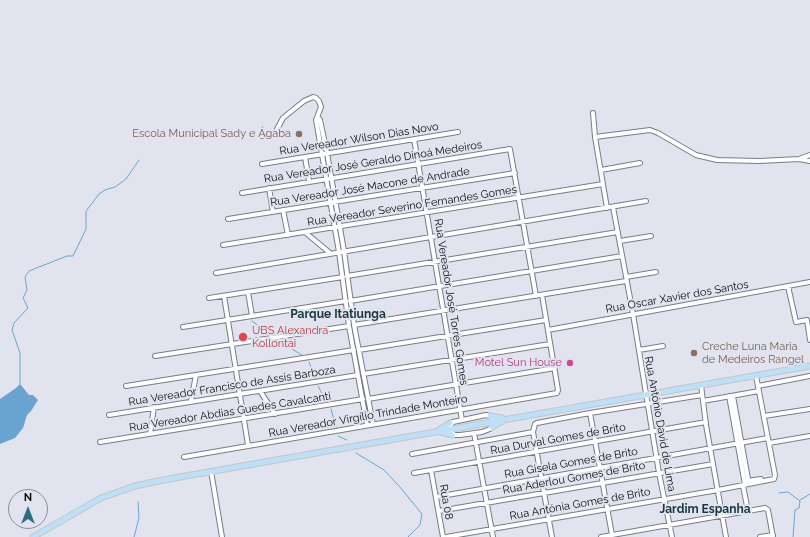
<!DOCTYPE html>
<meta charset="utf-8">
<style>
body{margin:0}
#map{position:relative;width:810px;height:537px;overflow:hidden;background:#e1e4ef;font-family:Raleway,sans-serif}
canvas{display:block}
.north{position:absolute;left:8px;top:489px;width:40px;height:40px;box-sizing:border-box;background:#e1e4ef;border:1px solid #8c8e96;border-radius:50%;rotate:0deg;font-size:11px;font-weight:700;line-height:16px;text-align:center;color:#0c0d11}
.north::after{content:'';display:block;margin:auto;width:14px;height:18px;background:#2b6e80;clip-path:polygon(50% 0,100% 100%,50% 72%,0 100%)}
</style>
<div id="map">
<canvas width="810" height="537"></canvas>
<div class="north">N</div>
</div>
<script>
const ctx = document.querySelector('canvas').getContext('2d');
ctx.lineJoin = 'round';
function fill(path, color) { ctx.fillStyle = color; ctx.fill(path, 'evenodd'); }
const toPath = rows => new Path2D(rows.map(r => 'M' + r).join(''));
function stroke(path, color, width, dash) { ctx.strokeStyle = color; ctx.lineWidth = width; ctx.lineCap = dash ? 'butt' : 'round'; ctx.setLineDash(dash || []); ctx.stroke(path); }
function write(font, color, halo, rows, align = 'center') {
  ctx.font = font + ' Raleway,sans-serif'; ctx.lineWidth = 4; ctx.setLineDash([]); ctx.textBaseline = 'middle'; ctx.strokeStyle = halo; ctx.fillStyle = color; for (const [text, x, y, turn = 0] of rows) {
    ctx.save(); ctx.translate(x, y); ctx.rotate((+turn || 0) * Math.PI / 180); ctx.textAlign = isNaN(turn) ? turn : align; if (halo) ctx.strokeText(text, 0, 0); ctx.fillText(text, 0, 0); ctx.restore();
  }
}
const water = toPath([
 [20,384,29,395,33,395,38,400,31,411,27,415,23,428,15,438,0,444,0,399,16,388]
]);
const stream = toPath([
 [252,321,272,335],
 [280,341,303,356],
 [309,362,316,379],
 [20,384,20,353,12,330,14,323,28,308,23,298,27,290,25,277,29,271,67,256,73,256,86,229,86,211,93,202,99,194,105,190,115,187,126,179,139,160],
 [318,386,327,403],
 [331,409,336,427],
 [338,436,347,440],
 [356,453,384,470,399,486,422,514,420,525,408,537],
 [779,493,788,492,800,501,799,508,795,510,793,537],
 [800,500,810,494],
 [134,537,139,518,138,502]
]);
const minor = toPath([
 [593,113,595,137,607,208],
 [318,117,320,120,327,153,344,251,354,325,373,424],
 [262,136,275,133,283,118,304,101,313,97,316,98,319,101,321,107,316,120,339,252,349,326,367,425],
 [595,137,650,130,658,133,696,155,717,160,759,161,799,159,810,155],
 [414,139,462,420],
 [305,157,309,181],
 [799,159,810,161],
 [262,164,458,132],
 [601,170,640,163],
 [269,188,273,212],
 [242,193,510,149,536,296],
 [613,207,633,314,659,473,672,537],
 [283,210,288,235],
 [228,219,515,173],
 [306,233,330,253],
 [620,241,651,236],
 [223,245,603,184],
 [216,273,646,201],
 [347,276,618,232],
 [626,277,656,272],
 [788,286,796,322,807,320,810,340],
 [248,292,252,316],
 [224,296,248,445],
 [209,298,343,277],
 [350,301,622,256],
 [354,325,626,281],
 [183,327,346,301],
 [548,330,810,282],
 [359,350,546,320],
 [639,350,663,346],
 [155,356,349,326],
 [363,374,550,344],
 [701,385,706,425,726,537],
 [126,386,354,350],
 [758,386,810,376],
 [260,391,275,414],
 [729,396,745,485],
 [733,396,749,484],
 [368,399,555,368],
 [191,401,196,375],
 [703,401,759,391],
 [590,413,612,535],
 [109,415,358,375],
 [486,415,490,416,494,419,494,425,490,429,482,432,460,435,455,435,450,432,449,426,453,422,486,415],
 [764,416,810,409],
 [474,433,493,537],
 [150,434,154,407],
 [100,442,363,399],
 [769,443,810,436],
 [412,454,533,432],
 [184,457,557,393,558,390,542,295],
 [431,470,443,537],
 [211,471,222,537],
 [414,473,706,422],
 [746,481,761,479],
 [743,486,748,511],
 [436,497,768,438],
 [439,511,713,464],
 [446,537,718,490,774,479,775,475,756,376],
 [552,537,533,432,535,424,537,423,590,413,702,395],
 [601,537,765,508,768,510,773,537],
 [760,537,773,535]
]);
const major = toPath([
 [490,416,502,418],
 [492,427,503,421],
 [439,430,450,423],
 [441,432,452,435],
 [33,537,101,498,135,486,163,480,810,366]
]);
const markers = [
 [299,134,4,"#8d6e63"],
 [243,337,5,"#e0444e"],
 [694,353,4,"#8d6e63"],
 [570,363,4,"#d1479c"]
];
const educationNames = [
 ["Escola Municipal Sady e Ágaba",291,134],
 ["Creche Luna Maria",702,347,"left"],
 ["de Medeiros Rangel",702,360,"left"]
];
const streetNames = [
 ["Rua Vereador Wilson Dias Novo",359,139,-9],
 ["Rua Vereador José Geraldo Dinoá Medeiros",373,162,-9],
 ["Rua Vereador José Macone de Andrade",370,187,-9],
 ["Rua Vereador Severino Fernandes Gomes",412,206,-9],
 ["Rua Oscar Xavier dos Santos",677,297,-10],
 ["Rua Vereador José Torres Gomes",451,302,81],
 ["Rua Vereador Francisco de Assis Barboza",232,386,-9],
 ["Rua Vereador Abdias Guedes Cavalcanti",230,412,-9],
 ["Rua Vereador Virgílio Trindade Monteiro",368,416,-10],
 ["Rua António David de Lima",660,424,80],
 ["Rua Durval Gomes de Brito",558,439,-10],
 ["Rua Gisela Gomes de Brito",571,463,-10],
 ["Rua Aderlou Gomes de Brito",574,478,-10],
 ["Rua 08",446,502,80],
 ["Rua Antónia Gomes de Brito",580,504,-10]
];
const healthNames = [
 ["UBS Alexandra",252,331],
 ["Kollontai",252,344]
];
const hotelNames = [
 ["Motel Sun House",562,363]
];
const neighbourhoodNames = [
 ["Parque Itatiunga",338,314],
 ["Jardim Espanha",705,509]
];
fill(water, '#69a4d1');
stroke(stream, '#69a4d1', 1);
stroke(minor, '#7a7c86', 6);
stroke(major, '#c5c5c6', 7);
stroke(minor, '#fff', 4);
stroke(major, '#bce0f8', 5);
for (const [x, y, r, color] of markers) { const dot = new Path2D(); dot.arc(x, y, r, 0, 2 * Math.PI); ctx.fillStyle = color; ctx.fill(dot); stroke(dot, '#e1e4ef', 1.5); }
write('11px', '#785e54', '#e1e4ef', educationNames, 'right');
write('11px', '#0c0d11', '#e1e4ef', streetNames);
write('11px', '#be3a42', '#e1e4ef', healthNames, 'left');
write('11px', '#b23c85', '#e1e4ef', hotelNames, 'right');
write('bold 12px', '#17373f', '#e1e4ef', neighbourhoodNames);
</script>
